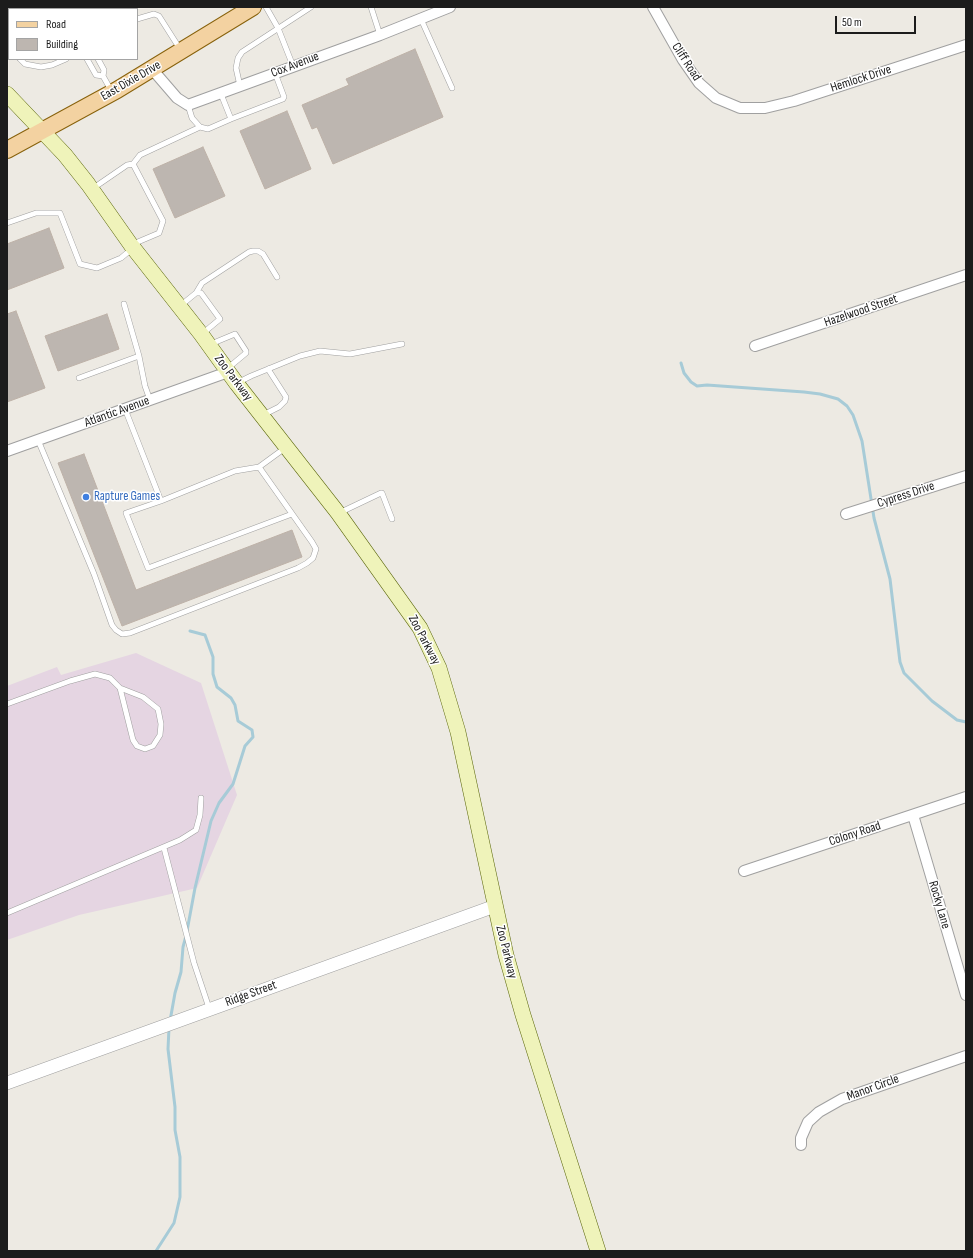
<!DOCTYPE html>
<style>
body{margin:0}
#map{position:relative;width:973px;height:1258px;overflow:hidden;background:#edeae3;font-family:"Sofia Sans Condensed",sans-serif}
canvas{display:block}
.frame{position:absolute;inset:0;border:8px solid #1c1c1c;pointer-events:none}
.legend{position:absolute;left:8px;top:8px;width:130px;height:52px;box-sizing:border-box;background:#fff;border:1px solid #a4a4a4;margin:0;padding:5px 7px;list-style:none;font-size:12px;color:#1c1c1c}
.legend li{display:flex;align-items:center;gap:8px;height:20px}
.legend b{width:20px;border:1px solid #a4a4a4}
.scale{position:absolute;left:835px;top:16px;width:81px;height:18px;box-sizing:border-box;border:2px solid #1c1c1c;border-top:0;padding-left:5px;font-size:12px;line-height:14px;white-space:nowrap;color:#1c1c1c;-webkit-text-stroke:3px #fff;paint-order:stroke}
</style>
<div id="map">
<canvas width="973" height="1258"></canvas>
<div class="frame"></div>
<ul class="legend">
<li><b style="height:5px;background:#f3d2a1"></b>Road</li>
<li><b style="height:11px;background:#bdb6b0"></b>Building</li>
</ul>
<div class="scale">50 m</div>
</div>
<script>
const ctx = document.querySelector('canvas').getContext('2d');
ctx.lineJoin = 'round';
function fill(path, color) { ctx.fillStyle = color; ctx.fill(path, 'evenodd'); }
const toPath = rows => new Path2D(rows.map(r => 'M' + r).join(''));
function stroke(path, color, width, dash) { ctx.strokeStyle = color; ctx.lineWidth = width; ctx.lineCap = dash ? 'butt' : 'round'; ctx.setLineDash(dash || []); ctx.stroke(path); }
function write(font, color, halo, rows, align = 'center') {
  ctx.font = font + ' "Sofia Sans Condensed",sans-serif'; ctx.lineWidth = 3; ctx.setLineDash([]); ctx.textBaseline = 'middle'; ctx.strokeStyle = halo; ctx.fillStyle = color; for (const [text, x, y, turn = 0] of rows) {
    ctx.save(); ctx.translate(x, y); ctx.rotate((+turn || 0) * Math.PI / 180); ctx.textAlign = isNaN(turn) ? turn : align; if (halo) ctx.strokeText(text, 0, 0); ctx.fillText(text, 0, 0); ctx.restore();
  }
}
const industrial = toPath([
 [136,653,201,683,237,795,197,888,79,915,7,940,7,686,57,667,61,675]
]);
const stream = toPath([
 [681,363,684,373,691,382,697,386,707,385,804,392,820,394,838,399,847,406,853,415,862,441,874,518,890,579,900,662,904,673,932,701,957,720,966,722],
 [187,931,195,888,211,821,219,803,233,784,245,746,253,737,252,730,238,721,235,705,231,698,217,687,213,674,213,657,205,635,190,631],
 [170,1021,175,993,181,972,183,947,186,936],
 [156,1251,174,1223,180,1197,180,1157,175,1130,175,1107,168,1049,169,1028]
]);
const building = toPath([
 [415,49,443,117,333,164,317,127,312,129,302,105,349,85,346,79,415,49],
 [287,111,311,169,265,189,240,131,287,111],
 [203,147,225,196,175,218,153,169,203,147],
 [49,228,64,268,7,290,7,244,49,228],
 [16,311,45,388,7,402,7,314,16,311],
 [107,314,119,349,58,371,45,336,107,314],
 [84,454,136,590,292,530,302,557,122,626,58,463,84,454]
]);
const service = toPath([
 [52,7,55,9],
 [266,7,278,28,293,66],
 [371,7,380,35],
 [43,9,48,7],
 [137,19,154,14,159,16,180,49],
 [421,19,452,88],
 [7,22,9,22],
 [7,45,9,47],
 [20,59,25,64,41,67,52,65,66,59],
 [87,59,96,75,103,76],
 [98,59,104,70,103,76,112,92],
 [240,86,236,68,238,58,242,52,311,7],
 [188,105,192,118,200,127,208,129,231,119,221,94],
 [231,119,283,99,284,97,275,73],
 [133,164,163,221,159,233,133,244],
 [133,164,140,155,200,127],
 [92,189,127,165,133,164],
 [7,223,36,213,60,213,80,264,97,268,121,258,133,248],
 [196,293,202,283,249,252,253,251,258,251,263,254,277,277],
 [124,304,139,356,145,386,150,400],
 [180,306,196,293,201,293,220,319,202,334],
 [211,344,235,334,246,351,246,353,228,368],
 [79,378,139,356],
 [237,383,251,376,300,356,320,351,350,354,402,344],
 [125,409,161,501,235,471,259,467],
 [263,415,279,407,285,401,286,397,268,369],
 [38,440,94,574,112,625,116,630,122,634,130,633,298,568,307,563,313,558,316,549,312,542,259,467,285,448],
 [161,501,126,513,148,568,292,514],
 [339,513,381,493,382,493,392,519],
 [7,704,70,681,95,674,110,678,120,688,143,697,158,709,161,724,160,735,153,746,145,749,137,746,133,740,120,688],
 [164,848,194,963,209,1008],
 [7,913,180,840,196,830,200,815,201,798]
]);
const minor = toPath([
 [653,7,683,60,699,83,716,98,740,108,765,108,794,101,966,45],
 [152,69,177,98,188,105,380,35,450,7],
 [755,346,966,275],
 [7,451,228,372],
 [846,514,966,476],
 [913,815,966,995],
 [744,871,966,797],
 [801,1145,801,1138,808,1122,819,1112,842,1099,966,1056]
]);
const tertiary = toPath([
 [7,1083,495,906]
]);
const secondary = toPath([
 [7,94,65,155,88,184,131,245,201,334,237,384,338,513,420,628,439,668,458,732,506,955,523,1015,598,1251]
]);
const primary = toPath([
 [7,150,117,90,253,7]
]);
const markers = [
 [86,497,4,"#3f7fe0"]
];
const streetNames = [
 ["Cliff Road",686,62,57],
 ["Cox Avenue",295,65,-21],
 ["Hemlock Drive",861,79,-18],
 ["East Dixie Drive",131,81,-30],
 ["Hazelwood Street",861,311,-19],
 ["Zoo Parkway",233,378,53],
 ["Atlantic Avenue",117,412,-20],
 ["Cypress Drive",906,495,-18],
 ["Zoo Parkway",424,640,62],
 ["Colony Road",855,834,-18],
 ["Rocky Lane",939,905,74],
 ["Zoo Parkway",506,952,76],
 ["Ridge Street",251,994,-20],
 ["Manor Circle",873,1088,-20]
];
const shopNames = [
 ["Rapture Games",94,497]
];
fill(industrial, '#e5d5e2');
stroke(stream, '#a7cbd7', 3);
fill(building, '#bdb6b0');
stroke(building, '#bdb1a7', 1);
stroke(service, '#a0a0a0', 6);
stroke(minor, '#a0a0a0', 12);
stroke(tertiary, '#a0a0a0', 14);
stroke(secondary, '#5d690e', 16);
stroke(primary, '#88620c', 18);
stroke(service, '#fff', 5);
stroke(minor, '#fff', 10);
stroke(tertiary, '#fff', 13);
stroke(secondary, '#eff3ba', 15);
stroke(primary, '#f3d2a1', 16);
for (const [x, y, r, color] of markers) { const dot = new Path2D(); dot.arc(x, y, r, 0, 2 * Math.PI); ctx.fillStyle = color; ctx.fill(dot); stroke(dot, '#fff', 1.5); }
write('13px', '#1c1c1c', '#fff', streetNames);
write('13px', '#366cbe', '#fff', shopNames, 'left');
</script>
